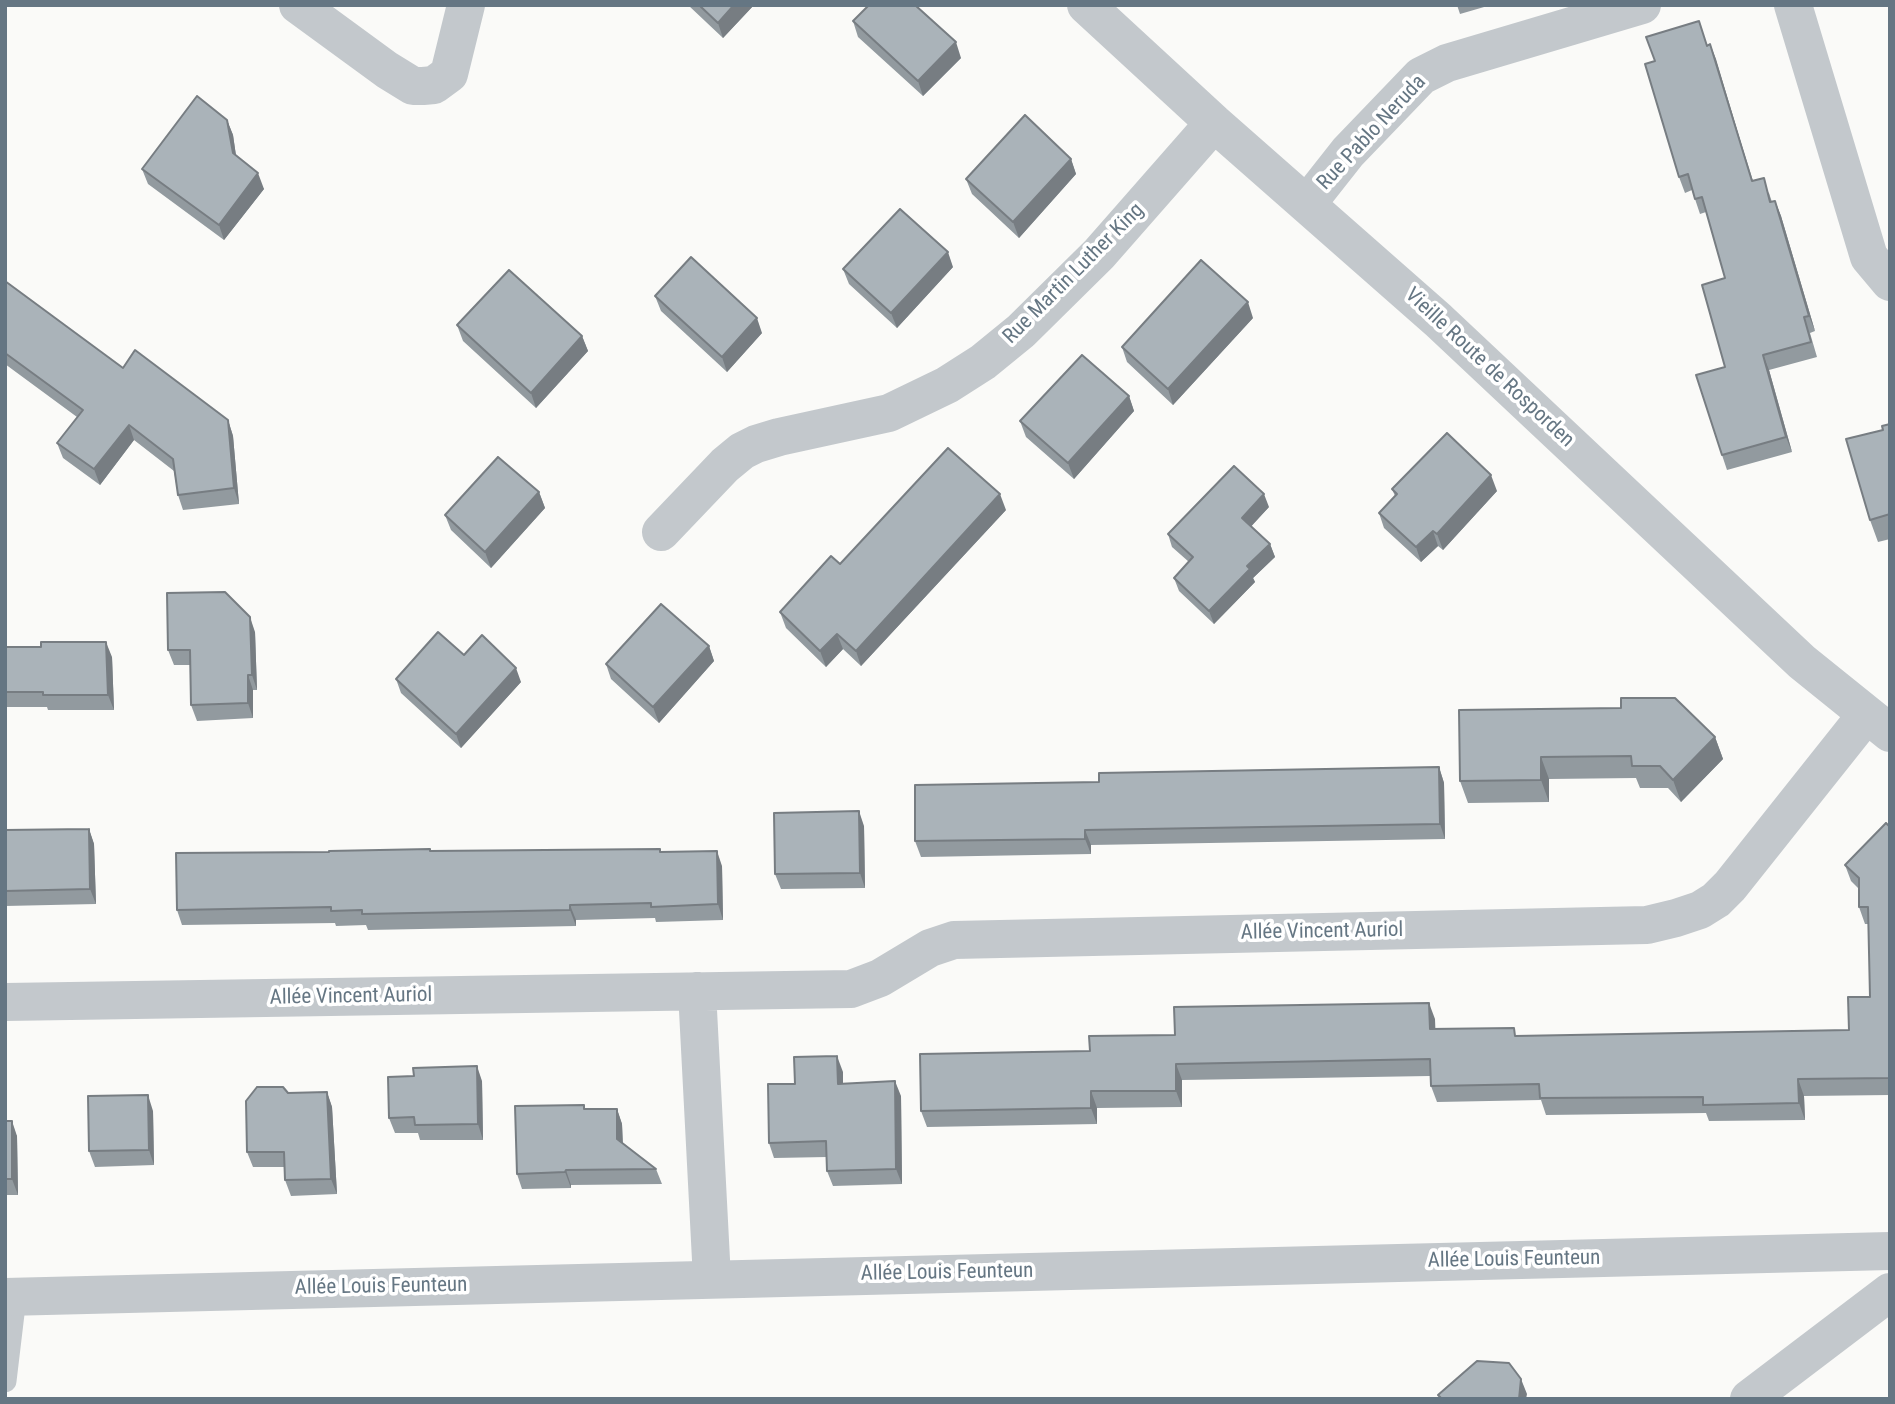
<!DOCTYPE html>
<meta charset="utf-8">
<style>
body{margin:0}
#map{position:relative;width:1895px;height:1404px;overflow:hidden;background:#fafaf8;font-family:"Roboto Condensed",sans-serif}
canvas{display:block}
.frame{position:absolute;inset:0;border:7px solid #657683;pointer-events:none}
</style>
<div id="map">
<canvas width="1895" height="1404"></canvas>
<div class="frame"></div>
</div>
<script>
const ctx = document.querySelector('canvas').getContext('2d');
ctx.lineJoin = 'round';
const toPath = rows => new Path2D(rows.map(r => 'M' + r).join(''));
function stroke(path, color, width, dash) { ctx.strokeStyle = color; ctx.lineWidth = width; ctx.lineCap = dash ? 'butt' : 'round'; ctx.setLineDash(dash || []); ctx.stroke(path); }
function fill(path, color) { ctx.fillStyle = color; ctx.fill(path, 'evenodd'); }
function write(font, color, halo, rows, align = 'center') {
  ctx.font = font + ' "Roboto Condensed",sans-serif'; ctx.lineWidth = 7; ctx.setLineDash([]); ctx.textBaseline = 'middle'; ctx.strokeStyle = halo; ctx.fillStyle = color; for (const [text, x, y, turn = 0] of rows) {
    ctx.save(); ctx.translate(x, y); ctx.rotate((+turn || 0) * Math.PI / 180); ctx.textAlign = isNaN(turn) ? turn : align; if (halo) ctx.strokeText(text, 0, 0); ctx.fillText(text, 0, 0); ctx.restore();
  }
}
const lane = toPath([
 [5,1381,15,1297]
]);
const street = toPath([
 [298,5,387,70,413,86,423,86,434,85,449,74,466,5],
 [1086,5,1214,123,1438,320,1802,662,1890,733],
 [1793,5,1869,257,1890,282],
 [1307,204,1348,152,1421,76,1447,63,1642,5],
 [661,532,725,465,742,451,756,444,779,437,889,413,947,385,983,362,1021,331,1099,254,1214,123],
 [697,991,712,1279],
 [5,1002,851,989,880,978,930,948,954,940,1647,925,1676,918,1700,910,1716,900,1730,886,1866,715],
 [5,1297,1890,1251],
 [1749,1399,1890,1292]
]);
const wall = toPath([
 [688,5,754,5,723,38],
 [1457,5,1491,5,1460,14],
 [853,21,961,58,923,96,858,37],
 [1710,44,1753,181,1769,193,1772,202,1775,201,1781,216,1815,331,1810,333,1817,357,1769,370,1792,452,1727,470,1722,455,1725,367,1725,278,1706,212,1700,214,1692,190,1685,193,1679,177,1707,45],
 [227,120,233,135,236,156,264,189,224,240,148,184,142,169],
 [1071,159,1076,174,1019,238,972,194,966,179],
 [953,267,897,328,849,284,843,269],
 [5,281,123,368,228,420,233,436,239,504,183,510,178,495,174,471,134,440,100,485,63,458,57,443,77,417,5,364],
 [655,296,762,333,727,372,661,311],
 [1253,318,1173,405,1127,362,1122,347],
 [457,325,582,336,588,351,536,408,463,341],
 [1129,396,1134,411,1074,479,1026,437,1020,421],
 [1890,424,1890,539,1878,542,1870,520,1883,430],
 [1392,489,1497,491,1443,550,1438,546,1421,562,1384,528,1379,513,1395,496],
 [539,492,545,508,491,568,451,530,445,515],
 [1269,507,1251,526,1270,544,1275,557,1253,578,1255,582,1214,624,1179,591,1174,578,1189,562,1172,547,1168,534],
 [1006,510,861,666,843,649,826,667,786,628,780,612,840,564],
 [255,632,257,690,253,690,253,718,197,721,191,705,190,665,174,665,168,650],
 [709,646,714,661,659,723,611,679,606,664],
 [5,647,112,657,114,710,48,710,47,707,5,707],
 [464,655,521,682,461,748,401,693,396,679],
 [1459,710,1715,737,1723,759,1681,802,1668,788,1640,788,1636,778,1549,779,1549,802,1468,803,1460,781],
 [1439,767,1444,783,1445,839,1091,845,1091,854,921,857,915,841,1099,782],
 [864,826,865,888,781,889,775,874],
 [1890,827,1890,1095,1804,1096,1805,1120,1709,1121,1706,1113,1546,1115,1541,1100,1437,1102,1431,1086,1430,1076,1182,1080,1182,1107,1097,1108,1097,1124,927,1127,921,1111,1090,1051,1175,1035,1435,1019,1435,1029,1517,1036,1849,1030,1870,997,1869,924,1865,924,1859,907,1859,889,1851,881,1845,865],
 [89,829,94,844,96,904,5,906,5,830],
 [430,849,431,851,661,852,722,866,723,920,656,922,655,918,576,920,576,926,368,930,366,925,336,926,335,923,182,925,177,910,329,852],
 [843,1072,843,1083,901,1096,902,1184,833,1186,827,1171,827,1157,774,1158,769,1143,795,1084],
 [482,1081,483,1140,420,1140,418,1133,395,1133,389,1118],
 [327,1092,332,1107,337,1194,291,1196,285,1180,285,1167,253,1167,247,1152,288,1093],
 [584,1105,585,1109,617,1109,622,1124,623,1143,656,1169,662,1184,571,1185,571,1188,522,1189,517,1174],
 [153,1111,154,1165,95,1167,89,1151],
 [5,1121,17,1136,18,1195,5,1195]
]);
const shadedWall = toPath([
 [734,5,754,5,723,38,718,23],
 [956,42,961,58,923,96,918,81],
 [1710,44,1716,59,1757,197,1752,181],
 [227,120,233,135,238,169,233,153],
 [1071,159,1076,174,1019,238,1013,222],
 [258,173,264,189,224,240,219,225],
 [1775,201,1781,216,1815,331,1809,316],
 [948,252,953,267,897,328,891,313],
 [1248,302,1253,318,1173,405,1168,389],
 [757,318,762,333,727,372,722,357],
 [582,336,588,351,536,408,531,393],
 [1763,355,1769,370,1792,452,1786,437],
 [1129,396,1134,411,1074,479,1068,463],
 [228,420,233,436,239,504,234,488],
 [129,425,134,440,100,485,94,469],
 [1491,475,1497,491,1443,550,1437,534],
 [539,492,545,508,491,568,485,552],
 [1000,494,1006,510,861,666,856,651],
 [1264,494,1269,507,1247,531,1242,518],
 [1433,531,1438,546,1421,562,1416,547],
 [1270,544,1275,557,1253,578,1255,582,1214,624,1209,611,1247,566],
 [250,617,255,632,257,690,252,675],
 [837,634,843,649,826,667,820,651],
 [106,642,112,657,114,710,108,695],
 [709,646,714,661,659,723,653,707],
 [516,668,521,682,461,748,456,734],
 [248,675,253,690,253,718,248,703],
 [1715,737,1723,759,1681,802,1673,780],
 [1541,757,1549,779,1549,802,1541,780],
 [1439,767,1444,783,1445,839,1440,824],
 [859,811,864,826,865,888,860,873],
 [89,829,94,844,96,904,90,889],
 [1085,830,1091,845,1091,854,1085,839],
 [717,851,722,866,723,920,718,904],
 [570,905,576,920,576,926,570,910],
 [1429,1003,1435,1019,1436,1046,1430,1029],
 [837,1056,843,1072,843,1099,838,1084],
 [1176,1064,1182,1080,1182,1107,1176,1091],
 [477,1066,482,1081,483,1140,478,1124],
 [1798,1079,1804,1096,1805,1120,1799,1103],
 [895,1081,901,1096,902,1184,896,1169],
 [1091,1091,1097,1108,1097,1124,1091,1108],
 [327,1092,332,1107,337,1194,331,1179],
 [148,1095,153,1111,154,1165,149,1150],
 [617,1109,622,1124,623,1154,617,1139],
 [12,1121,17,1136,18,1195,12,1179],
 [566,1170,571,1185,571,1188,565,1172],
 [1521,1379,1527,1394,1526,1399,1519,1399]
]);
const building = toPath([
 [699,5,734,5,718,23,699,5],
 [869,5,915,5,956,42,918,81,853,21,869,5],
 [1699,21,1707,46,1710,44,1752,181,1764,178,1770,202,1775,201,1809,316,1804,317,1811,342,1763,355,1786,437,1722,455,1696,375,1725,367,1702,285,1725,278,1702,197,1695,199,1688,174,1679,177,1645,64,1655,61,1646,37,1699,21],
 [197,96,227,120,233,153,258,173,219,225,142,169,197,96],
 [1025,115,1071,159,1013,222,966,179,1025,115],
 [900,209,948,252,891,313,843,269,900,209],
 [691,257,757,318,722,357,655,296,691,257],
 [1201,260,1248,302,1168,389,1122,347,1201,260],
 [509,270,582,336,531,393,457,325,509,270],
 [5,281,123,368,135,350,228,420,234,488,178,495,173,459,129,425,94,469,57,443,83,410,5,353,5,281],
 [1082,355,1129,396,1068,463,1020,421,1082,355],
 [1890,424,1890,514,1870,520,1846,439,1883,430,1882,426,1890,424],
 [1447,433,1491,475,1437,534,1433,531,1416,547,1379,513,1397,494,1392,489,1447,433],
 [948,448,1000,494,856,651,837,634,820,651,780,612,831,556,840,564,948,448],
 [498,457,539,492,485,552,445,515,498,457],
 [1234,466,1264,494,1242,518,1270,544,1247,566,1250,569,1209,611,1174,578,1193,557,1168,534,1234,466],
 [225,592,250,617,252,675,248,675,248,703,191,705,190,650,168,650,167,593,225,592],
 [661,604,709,646,653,707,606,664,661,604],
 [438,632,464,655,482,635,516,668,456,734,396,679,438,632],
 [41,642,106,642,108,695,43,695,43,692,5,692,5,647,41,647,41,642],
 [1621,698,1675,698,1715,737,1673,780,1660,766,1632,766,1631,756,1541,757,1541,780,1460,781,1459,710,1621,708,1621,698],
 [1439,767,1440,824,1085,830,1085,839,915,841,915,785,1099,782,1099,773,1439,767],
 [859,811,860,873,775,874,774,813,859,811],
 [1886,823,1890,827,1890,1078,1798,1079,1799,1103,1703,1105,1703,1097,1540,1098,1539,1084,1431,1086,1430,1059,1176,1064,1176,1091,1091,1091,1091,1108,921,1111,920,1054,1090,1051,1089,1036,1175,1035,1174,1007,1429,1003,1430,1029,1514,1028,1515,1036,1849,1030,1848,997,1870,997,1868,907,1859,907,1859,878,1845,865,1886,823],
 [89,829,90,889,5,891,5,830,89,829],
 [430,849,430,851,660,849,660,852,717,851,718,904,651,907,651,903,570,905,570,910,362,914,362,910,331,911,331,907,177,910,176,853,329,852,329,851,430,849],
 [837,1056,838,1084,895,1081,896,1169,827,1171,826,1141,769,1143,768,1084,795,1084,794,1057,837,1056],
 [477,1066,478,1124,415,1125,414,1117,389,1118,388,1077,414,1076,413,1068,477,1066],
 [257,1087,283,1087,288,1093,327,1092,331,1179,285,1180,284,1152,247,1152,246,1101,257,1087],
 [148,1095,149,1150,89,1151,88,1096,148,1095],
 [584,1105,584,1109,617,1109,617,1139,656,1169,566,1170,565,1172,517,1174,515,1106,584,1105],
 [5,1121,12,1121,12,1179,5,1179,5,1121],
 [1477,1361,1509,1363,1521,1379,1519,1399,1442,1399,1438,1395,1477,1361]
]);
const streetNames = [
 ["Rue Pablo Neruda",1372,133,-47],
 ["Rue Martin Luther King",1074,274,-45],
 ["Vieille Route de Rosporden",1489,368,43],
 ["Allée Vincent Auriol",1322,932,-1],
 ["Allée Vincent Auriol",351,997,-1],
 ["Allée Louis Feunteun",1514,1260,-1],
 ["Allée Louis Feunteun",947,1273,-1],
 ["Allée Louis Feunteun",381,1287,-1]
];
stroke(lane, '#c3c8cc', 23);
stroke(street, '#c3c8cc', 38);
fill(wall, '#929a9f');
fill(shadedWall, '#777d82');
fill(building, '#aab3b9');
stroke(building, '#777d82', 2);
write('21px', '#657683', '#fff', streetNames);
</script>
